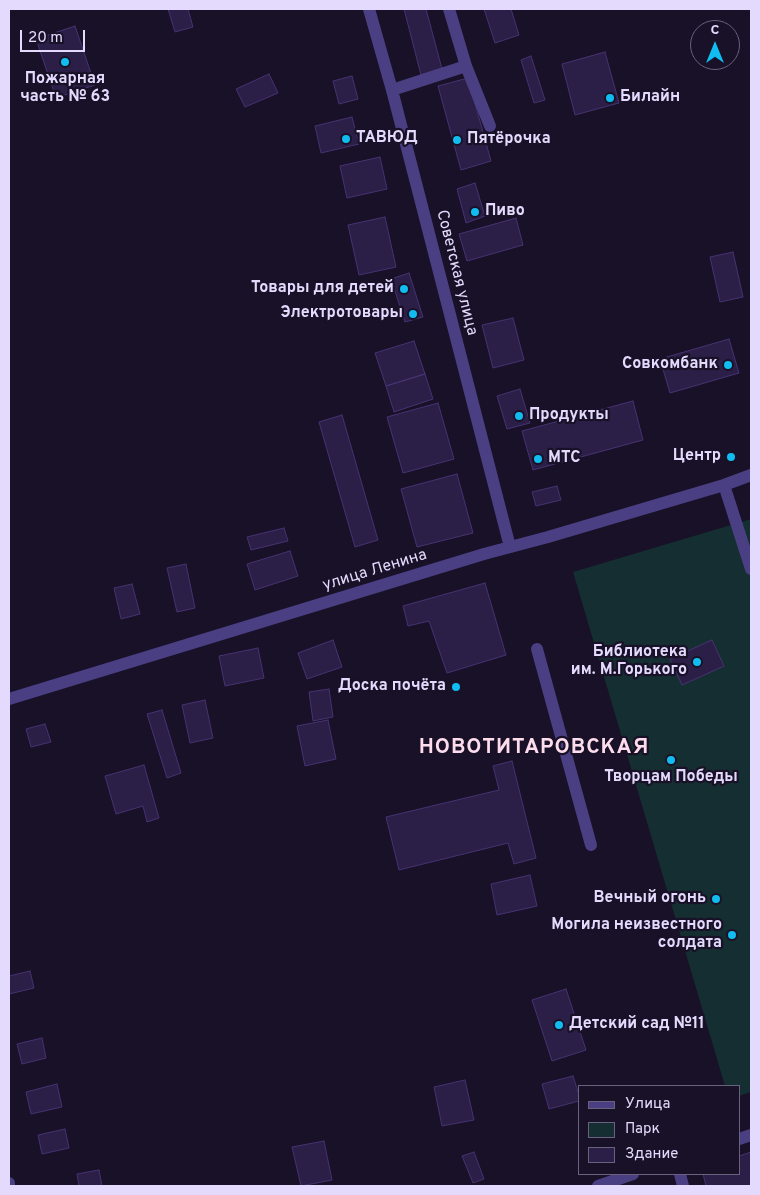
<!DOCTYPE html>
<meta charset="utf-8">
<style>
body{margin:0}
#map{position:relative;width:760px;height:1195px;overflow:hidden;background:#181127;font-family:Overpass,sans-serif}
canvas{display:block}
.frame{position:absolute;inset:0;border:10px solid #e3dafd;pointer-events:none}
.legend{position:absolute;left:578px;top:1085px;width:162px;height:90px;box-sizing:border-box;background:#181127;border:1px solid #69617d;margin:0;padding:6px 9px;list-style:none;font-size:15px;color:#e3dafd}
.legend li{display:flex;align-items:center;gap:10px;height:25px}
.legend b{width:25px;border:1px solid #69617d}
.north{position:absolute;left:690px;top:20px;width:50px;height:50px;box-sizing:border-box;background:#181127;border:1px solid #69617d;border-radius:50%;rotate:0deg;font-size:14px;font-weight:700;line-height:20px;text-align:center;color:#e3dafd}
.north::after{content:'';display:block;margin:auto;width:18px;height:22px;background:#11bcf1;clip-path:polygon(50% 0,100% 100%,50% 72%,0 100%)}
.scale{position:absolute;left:20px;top:30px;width:65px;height:22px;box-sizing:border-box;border:2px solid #e3dafd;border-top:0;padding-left:6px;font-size:15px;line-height:18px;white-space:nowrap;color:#e3dafd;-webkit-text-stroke:4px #181127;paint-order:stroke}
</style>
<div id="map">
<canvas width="760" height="1195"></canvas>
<div class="frame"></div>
<ul class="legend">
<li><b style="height:6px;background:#4b3f84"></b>Улица</li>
<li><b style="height:14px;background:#152e31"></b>Парк</li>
<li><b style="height:14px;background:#2c1f47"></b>Здание</li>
</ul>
<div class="north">С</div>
<div class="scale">20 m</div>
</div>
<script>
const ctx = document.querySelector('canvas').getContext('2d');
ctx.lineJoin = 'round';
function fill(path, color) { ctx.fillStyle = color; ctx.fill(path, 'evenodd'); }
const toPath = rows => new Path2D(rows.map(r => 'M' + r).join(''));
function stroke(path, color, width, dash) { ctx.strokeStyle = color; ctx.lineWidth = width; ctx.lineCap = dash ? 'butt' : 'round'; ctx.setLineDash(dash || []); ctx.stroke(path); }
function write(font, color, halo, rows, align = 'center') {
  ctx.font = font + ' Overpass,sans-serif'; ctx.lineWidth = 4.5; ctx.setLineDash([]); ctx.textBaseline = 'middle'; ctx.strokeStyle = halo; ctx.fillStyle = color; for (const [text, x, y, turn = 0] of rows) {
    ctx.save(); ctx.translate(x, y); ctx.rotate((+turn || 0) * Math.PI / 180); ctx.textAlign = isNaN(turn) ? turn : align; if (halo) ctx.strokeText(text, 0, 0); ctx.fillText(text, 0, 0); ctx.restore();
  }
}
const green = toPath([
 [751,519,751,1092,739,1096,739,1086,725,1086,573,572]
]);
const building = toPath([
 [168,9,188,9,193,27,175,32,168,9],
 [404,9,426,9,442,69,421,75,404,9],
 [484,9,511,9,519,35,495,43,484,9],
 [75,26,95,85,56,98,36,39,75,26],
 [605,52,619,103,575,115,562,64,605,52],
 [531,56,545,100,534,103,521,60,531,56],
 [269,74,278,93,245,107,236,89,269,74],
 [352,76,358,99,339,104,333,81,352,76],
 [468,78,491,161,461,170,438,86,468,78],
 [352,117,359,144,321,153,315,126,352,117],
 [380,157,387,189,347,198,340,166,380,157],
 [475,183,485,216,466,223,457,189,475,183],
 [385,217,396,267,359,275,348,225,385,217],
 [516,218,523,245,467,261,459,234,516,218],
 [733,252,743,297,720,302,710,257,733,252],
 [409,273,423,317,405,322,391,279,409,273],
 [513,318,524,360,493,368,482,325,513,318],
 [729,339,739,373,670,393,660,359,729,339],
 [414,341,425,374,386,386,375,353,414,341],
 [425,374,433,399,394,412,386,386,425,374],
 [520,389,530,423,507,429,497,396,520,389],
 [633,401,643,440,533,470,522,431,633,401],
 [438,403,454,459,403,473,387,417,438,403],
 [342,415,378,540,355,547,319,422,342,415],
 [457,474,473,533,417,547,401,489,457,474],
 [557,486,561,500,536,506,532,492,557,486],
 [284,528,288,541,251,550,247,537,284,528],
 [290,551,298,576,255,590,247,564,290,551],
 [186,564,195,608,177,612,167,568,186,564],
 [485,583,506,655,447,673,429,621,408,626,403,606,485,583],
 [132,584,140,614,121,619,114,588,132,584],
 [333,640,342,667,307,679,298,653,333,640],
 [712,640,724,666,682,685,670,659,712,640],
 [258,648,264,678,225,686,219,656,258,648],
 [329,689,333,717,313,721,309,692,329,689],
 [205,700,213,738,190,743,182,705,205,700],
 [162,710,181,773,167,778,147,714,162,710],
 [328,720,336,759,305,766,297,726,328,720],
 [45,724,51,742,31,747,26,729,45,724],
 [512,761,536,858,514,864,508,843,399,870,386,817,499,790,493,766,512,761],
 [144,765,159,818,147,822,143,806,116,814,105,776,144,765],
 [530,875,537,906,497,915,491,884,530,875],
 [30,971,34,988,9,994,9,976,30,971],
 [566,989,586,1050,552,1061,532,1000,566,989],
 [42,1038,46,1058,22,1064,17,1044,42,1038],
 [573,1076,579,1095,579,1101,549,1109,542,1084,573,1076],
 [465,1080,474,1120,442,1126,434,1087,465,1080],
 [57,1084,62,1107,31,1114,26,1092,57,1084],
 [65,1129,69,1148,42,1154,38,1135,65,1129],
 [324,1141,332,1180,301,1186,292,1147,324,1141],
 [474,1152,484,1179,473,1183,462,1156,474,1152],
 [751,1152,751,1186,706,1186,703,1174,739,1174,739,1156,751,1152],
 [99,1170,102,1186,79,1186,77,1174,99,1170]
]);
const minor = toPath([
 [369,9,392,90,510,547],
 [449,9,466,66],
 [392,90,466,66,490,126],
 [724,485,751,569],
 [537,649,591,845],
 [9,699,484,554,548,537,724,485,751,475],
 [739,1139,751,1135],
 [680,1174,683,1186],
 [9,1183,9,1186],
 [598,1186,633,1174]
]);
const markers = [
 [65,62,5,"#11bcf1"],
 [610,98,5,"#11bcf1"],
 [346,139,5,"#11bcf1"],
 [457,140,5,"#11bcf1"],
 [475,212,5,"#11bcf1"],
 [404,289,5,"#11bcf1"],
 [413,314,5,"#11bcf1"],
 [728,365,5,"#11bcf1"],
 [519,416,5,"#11bcf1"],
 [731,457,5,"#11bcf1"],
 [538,459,5,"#11bcf1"],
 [697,662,5,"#11bcf1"],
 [456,687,5,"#11bcf1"],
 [671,760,5,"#11bcf1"],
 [716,899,5,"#11bcf1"],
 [732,935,5,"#11bcf1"],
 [559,1025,5,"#11bcf1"]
];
const poiNames = [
 ["Пожарная",65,80,"center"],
 ["часть № 63",65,98,"center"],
 ["Билайн",620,98,"left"],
 ["ТАВЮД",356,139,"left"],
 ["Пятёрочка",467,140,"left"],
 ["Пиво",485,212,"left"],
 ["Товары для детей",394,289],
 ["Электротовары",403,314],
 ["Совкомбанк",718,365],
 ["Продукты",529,416,"left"],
 ["Центр",721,457],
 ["МТС",548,459,"left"],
 ["Библиотека",687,653],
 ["им. М.Горького",687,671],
 ["Доска почёта",446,687],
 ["Творцам Победы",671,778,"center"],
 ["Вечный огонь",706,899],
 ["Могила неизвестного",722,926],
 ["солдата",722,944],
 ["Детский сад №11",569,1025,"left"]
];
const streetNames = [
 ["Советская улица",456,273,76],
 ["улица Ленина",375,571,-17]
];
const districtNames = [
 ["НОВОТИТАРОВСКАЯ",534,749]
];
fill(green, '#152e31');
fill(building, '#2c1f47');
stroke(building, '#473272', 1);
stroke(minor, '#4b3f84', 12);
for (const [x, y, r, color] of markers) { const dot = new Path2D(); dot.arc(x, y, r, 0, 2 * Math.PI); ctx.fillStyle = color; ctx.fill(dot); stroke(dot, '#181127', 2); }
write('bold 16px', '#e3dafd', '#181127', poiNames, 'right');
write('16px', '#e3dafd', '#181127', streetNames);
ctx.letterSpacing = '1px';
write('bold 21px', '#fddcec', '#181127', districtNames);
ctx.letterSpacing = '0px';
</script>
